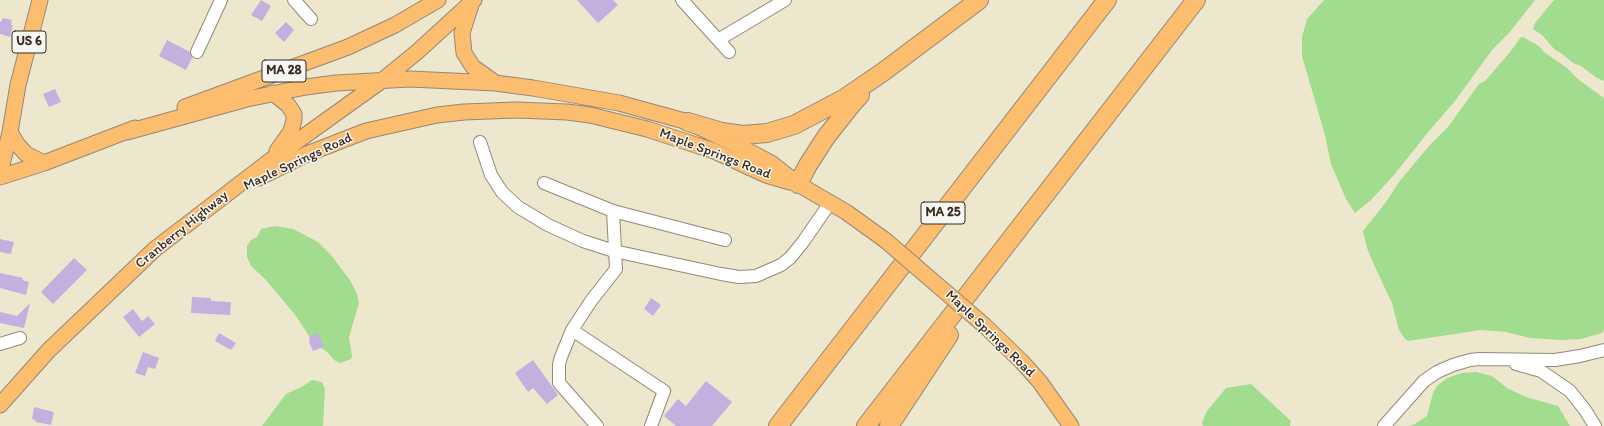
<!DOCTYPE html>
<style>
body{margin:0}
canvas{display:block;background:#ede7ce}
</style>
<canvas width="1604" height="426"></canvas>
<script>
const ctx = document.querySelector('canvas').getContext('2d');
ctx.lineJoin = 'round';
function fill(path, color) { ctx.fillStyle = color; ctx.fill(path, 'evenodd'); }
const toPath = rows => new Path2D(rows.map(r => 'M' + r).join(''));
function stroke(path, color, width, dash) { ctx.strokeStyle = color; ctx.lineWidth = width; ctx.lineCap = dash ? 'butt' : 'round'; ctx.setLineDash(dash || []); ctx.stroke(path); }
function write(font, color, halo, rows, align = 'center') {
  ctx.font = font + ' Itim,sans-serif'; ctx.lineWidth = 3; ctx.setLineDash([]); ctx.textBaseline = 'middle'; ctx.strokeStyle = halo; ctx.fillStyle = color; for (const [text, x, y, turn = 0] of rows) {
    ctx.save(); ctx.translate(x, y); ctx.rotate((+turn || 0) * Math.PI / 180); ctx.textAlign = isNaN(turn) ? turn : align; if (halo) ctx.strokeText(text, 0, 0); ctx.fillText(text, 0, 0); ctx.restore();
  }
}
const green = toPath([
 [1324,0,1535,0,1509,33,1492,50,1455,101,1429,131,1394,175,1371,200,1355,213,1346,199,1331,164,1325,135,1302,56,1302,37,1307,19],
 [1554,0,1604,0,1604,81,1597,78,1581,66,1573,63,1561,53,1555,50,1542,35,1533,29,1535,23],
 [1523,37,1539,46,1544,52,1567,68,1579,80,1604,98,1604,330,1602,333,1581,339,1561,340,1530,338,1506,332,1481,330,1408,341,1405,339,1399,330,1392,303,1374,265,1367,248,1363,231,1386,202,1399,182,1429,146,1448,127,1479,84,1485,81,1511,51,1520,38],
 [275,226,293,229,318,242,331,255,350,280,357,294,359,303,349,337,352,356,351,359,340,363,334,360,327,352,313,342,296,316,266,280,251,266,247,257,247,246,251,240,257,237,261,229],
 [1476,372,1492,376,1507,388,1526,397,1558,406,1570,426,1409,426,1415,424,1427,416,1433,393,1437,386,1447,378,1462,373],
 [312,380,322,382,325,389,323,426,262,426,286,394,303,386],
 [1251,384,1291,421,1290,426,1203,426,1202,423,1207,411,1226,388]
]);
const building = toPath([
 [261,0,271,6,262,21,251,15],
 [577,0,613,0,618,5,598,23],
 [3,18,12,20,11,25,13,25,10,37,0,34,0,22,1,22],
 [286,22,294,30,284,42,275,33],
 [167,40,190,52,192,58,186,70,159,56],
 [55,89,61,102,49,107,43,94],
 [0,239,14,242,11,254,0,252],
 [74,258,87,270,53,304,41,292],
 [0,273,23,278,22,280,29,282,26,295,0,288],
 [192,297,211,298,211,301,231,302,230,315,191,313],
 [651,298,661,305,653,316,644,309],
 [30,303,24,328,0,323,0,312,17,316],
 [133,309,142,321,148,316,155,324,139,337,123,317],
 [219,333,236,343,231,350,215,341],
 [318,333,324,347,313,351,309,342,310,341,309,337],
 [143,352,159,358,155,369,148,367,145,376,135,373],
 [533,360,558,395,547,404,533,388,528,392,515,373],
 [706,381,732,402,712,426,676,426,664,416,678,399,686,406],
 [34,407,54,412,51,425,35,422,36,420,32,419]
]);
const minor = toPath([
 [294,0,311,19],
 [682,0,729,52],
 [718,40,785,0],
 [197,52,221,0],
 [480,142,491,175,502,192,518,207,548,225,583,241,614,251,721,274,739,277,756,276,781,265,790,258,803,242,830,203],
 [544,183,613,211,616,269,591,301,572,330,561,357,559,364,559,383,597,426],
 [613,211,725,240],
 [572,330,664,391,651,426],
 [0,344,20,338],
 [1516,364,1541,371,1570,391,1585,410,1595,426],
 [1384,426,1424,381,1437,372,1453,365,1470,360,1479,359,1555,360,1580,356,1604,350]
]);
const major = toPath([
 [471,5,462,33,464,53,473,67,494,82],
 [273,93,288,105,294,114,294,120,291,131,277,151],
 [185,107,348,47,395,25,438,0],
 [10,132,17,144,26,154,44,163],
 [127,132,247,99,306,87,336,83,410,79,495,83,533,88,619,103,688,122,735,144,771,163,798,184,846,212,885,240],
 [0,173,10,132,18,85,40,0],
 [0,177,44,163,135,128],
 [259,178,307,154,366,131,437,115,464,112,516,110,567,112,590,115,647,129,714,151,766,175,790,182],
 [985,326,1022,362,1040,382,1071,426],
 [0,405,49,350,155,249,271,160,384,79,417,52,474,0]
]);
const highway = toPath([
 [688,122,722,132,743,135,767,133,794,125,845,98,883,72,979,0],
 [798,184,808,165,826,137,852,104,860,95],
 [778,426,1107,0],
 [866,426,1196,0],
 [889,426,949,335]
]);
const majorBridge = toPath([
 [885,240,985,326]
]);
const shields = [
 [29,42,34],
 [284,71,44],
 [943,213,44]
];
const shieldNames = [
 ["US 6",29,42],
 ["MA 28",284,71],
 ["MA 25",943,213]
];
const streetNames = [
 ["Maple Springs Road",715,154,21],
 ["Maple Springs Road",298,162,-25],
 ["Cranberry Highway",182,230,-39],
 ["Maple Springs Road",990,334,44]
];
fill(green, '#a1dc8f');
fill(building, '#c4b0de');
stroke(minor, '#948876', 14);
stroke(major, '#948876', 17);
stroke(highway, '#948876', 20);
stroke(minor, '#fff', 12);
stroke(major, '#fcbd6f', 15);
stroke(highway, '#fcbd6f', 18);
stroke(majorBridge, '#948876', 17, []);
stroke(majorBridge, '#fcbd6f', 15);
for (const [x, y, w] of shields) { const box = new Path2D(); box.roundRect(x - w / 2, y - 11, w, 22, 3); ctx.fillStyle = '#f6f6f2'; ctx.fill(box); stroke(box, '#3b2a1e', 1); }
write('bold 13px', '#3b2a1e', null, shieldNames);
write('14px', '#3b2a1e', '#f6f6f2', streetNames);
</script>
